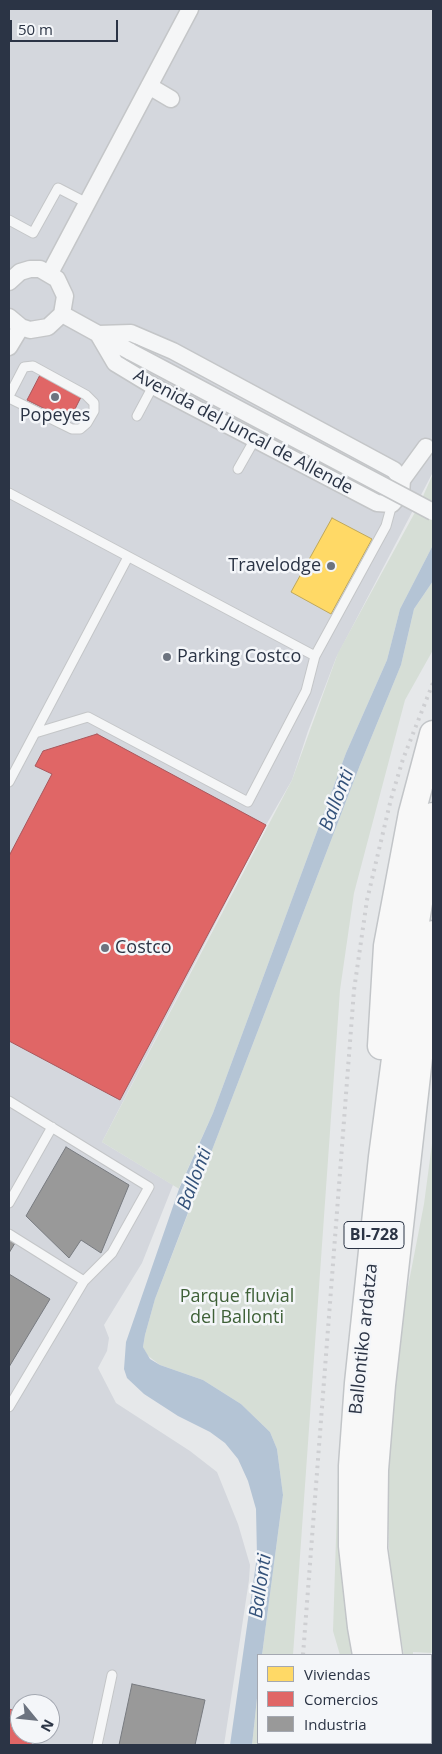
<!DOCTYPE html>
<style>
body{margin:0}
#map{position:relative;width:442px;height:1754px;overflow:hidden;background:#e6e8ea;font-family:"Open Sans",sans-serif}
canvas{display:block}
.frame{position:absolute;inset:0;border:10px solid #2b3445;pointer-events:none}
.legend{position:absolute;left:257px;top:1654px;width:175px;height:90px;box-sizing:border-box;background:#f4f6f9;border:1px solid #a4a8b1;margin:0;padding:6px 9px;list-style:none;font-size:15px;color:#2b3445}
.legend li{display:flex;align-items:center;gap:10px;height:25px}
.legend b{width:25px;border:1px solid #a4a8b1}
.north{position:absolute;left:10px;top:1694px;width:50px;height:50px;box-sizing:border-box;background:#f4f6f9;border:1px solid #a4a8b1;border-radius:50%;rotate:118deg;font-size:14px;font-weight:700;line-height:20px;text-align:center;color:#2b3445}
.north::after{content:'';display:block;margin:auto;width:18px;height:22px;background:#6c737f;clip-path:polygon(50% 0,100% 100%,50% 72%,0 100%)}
.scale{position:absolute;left:10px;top:20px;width:108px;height:22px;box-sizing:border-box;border:2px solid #2b3445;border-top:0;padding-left:6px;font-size:15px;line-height:18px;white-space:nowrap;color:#2b3445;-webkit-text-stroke:4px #f4f6f9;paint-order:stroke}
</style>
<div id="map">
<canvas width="442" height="1754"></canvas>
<div class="frame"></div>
<ul class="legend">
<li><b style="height:14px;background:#ffd966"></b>Viviendas</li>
<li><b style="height:14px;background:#e06666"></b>Comercios</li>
<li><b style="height:14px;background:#999"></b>Industria</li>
</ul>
<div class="north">N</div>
<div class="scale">50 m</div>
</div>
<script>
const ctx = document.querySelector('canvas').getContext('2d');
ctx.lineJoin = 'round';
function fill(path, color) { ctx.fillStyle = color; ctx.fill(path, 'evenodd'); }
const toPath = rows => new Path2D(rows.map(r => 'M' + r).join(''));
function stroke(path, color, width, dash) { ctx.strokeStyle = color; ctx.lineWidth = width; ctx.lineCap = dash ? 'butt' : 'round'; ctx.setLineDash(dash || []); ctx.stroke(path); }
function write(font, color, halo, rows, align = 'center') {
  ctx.font = font + ' "Open Sans",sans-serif'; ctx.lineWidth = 5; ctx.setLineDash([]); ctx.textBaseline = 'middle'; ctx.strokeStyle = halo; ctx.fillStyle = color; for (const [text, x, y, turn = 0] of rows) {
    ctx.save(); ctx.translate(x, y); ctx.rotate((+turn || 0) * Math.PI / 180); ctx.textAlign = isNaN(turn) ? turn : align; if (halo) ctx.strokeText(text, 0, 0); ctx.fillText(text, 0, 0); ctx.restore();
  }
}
const built = toPath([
 [9,9,433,9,433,472,336,658,308,731,292,780,266,825,102,1142,173,1185,142,1263,104,1325,109,1338,107,1351,98,1368,116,1403,190,1451,217,1472,238,1524,250,1565,249,1580,224,1745,9,1745],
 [20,1704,50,1704,50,1734,20,1734]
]);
const green = toPath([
 [433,474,433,545,400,609,387,660,346,753,213,1113,179,1188,194,1197,360,765,401,665,414,609,433,581,433,650,405,700,354,893,340,990,293,1655,262,1655,283,1495,277,1449,270,1432,241,1404,203,1380,160,1365,147,1355,143,1347,145,1335,155,1299,194,1198,102,1142,292,780,338,653,419,505],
 [433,1136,433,1653,413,1652,413,1655,404,1655,390,1573,384,1411,424,1204],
 [338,1477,341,1553,355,1655,340,1655,333,1631],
 [258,1689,258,1743,286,1743,286,1745,252,1745]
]);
const water = toPath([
 [433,545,433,581,414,609,401,665,360,765,194,1197,155,1299,145,1335,143,1347,150,1359,160,1365,203,1380,241,1404,270,1432,277,1449,283,1495,262,1655,258,1655,258,1689,252,1745,230,1745,257,1556,256,1509,248,1481,238,1459,225,1443,210,1432,178,1416,144,1394,127,1378,124,1369,126,1342,179,1189,213,1113,346,753,387,660,400,609]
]);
const homes = toPath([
 [332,518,372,539,331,614,291,592,332,518]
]);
const shops = toPath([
 [41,373,82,395,69,421,27,400,41,373],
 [97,734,266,825,120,1100,9,1041,9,856,52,774,35,766,43,751,97,734],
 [9,1709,20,1712,20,1734,34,1734,31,1745,9,1745,9,1709]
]);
const industry = toPath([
 [66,1147,129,1185,101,1253,81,1240,69,1258,26,1216,66,1147],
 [9,1239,15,1243,9,1253,9,1239],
 [9,1274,50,1299,9,1367,9,1274],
 [132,1684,205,1700,195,1745,119,1745,132,1684]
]);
const service = toPath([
 [9,220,33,233,58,188,87,203],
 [9,396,24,367,33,366,86,395,94,403,94,411,87,423,80,429,72,429,9,398],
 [137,416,153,386],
 [238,469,255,439],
 [9,493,315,656,306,691,248,802,88,717,35,733],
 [315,656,386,526,392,504],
 [9,782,128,557],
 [9,1101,149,1187,112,1253,84,1281,9,1407],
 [9,1203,52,1127],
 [9,1234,84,1281],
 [97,1745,112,1675]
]);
const minor = toPath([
 [149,86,171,99],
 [50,273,190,9],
 [9,282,20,272,30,269,40,269,57,279,65,296,62,314,48,327,30,330,21,327,9,317],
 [62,314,131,352],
 [131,333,173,351,394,470,402,480,401,494,392,504,377,503,153,386,115,363,98,334,131,333],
 [9,347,21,327],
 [402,480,426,447]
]);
const primary = toPath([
 [381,1046,387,946,412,813,433,734],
 [366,1655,361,1627,352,1546,352,1466,358,1383,382,1157,400,1021,433,816],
 [389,1655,374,1549,375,1470,382,1385,433,934],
 [381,1743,381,1745],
 [410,1743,411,1745]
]);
const rail = toPath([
 [303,1655,354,990,367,900,391,799,403,759,433,683],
 [297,1745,297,1743]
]);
const minorBridge = toPath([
 [131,352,433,512]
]);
const markers = [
 [55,397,5,"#6c737f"],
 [331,566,5,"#6c737f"],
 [167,657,5,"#6c737f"],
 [105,948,5,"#6c737f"]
];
const shields = [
 [374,1235,60]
];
const shieldNames = [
 ["BI-728",374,1235]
];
const poiNames = [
 ["Popeyes",55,416,"center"],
 ["Travelodge",321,566,"right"],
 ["Parking Costco",177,657],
 ["Costco",115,948]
];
const streetNames = [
 ["Avenida del Juncal de Allende",243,432,28],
 ["Ballontiko ardatza",364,1339,-84]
];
const parkNames = [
 ["Parque fluvial",237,1297],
 ["del Ballonti",237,1318]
];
const waterNames = [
 ["Ballonti",337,800,-69],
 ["Ballonti",195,1179,-69],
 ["Ballonti",261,1586,-82]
];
fill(built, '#d4d7dd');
fill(green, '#d6ded6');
fill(water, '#b4c4d5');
fill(homes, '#ffd966');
stroke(homes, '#bfa85c', 1);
fill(shops, '#e06666');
stroke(shops, '#aa575c', 1);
fill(industry, '#999');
stroke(industry, '#787b80', 1);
stroke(service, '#c4c6c8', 11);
stroke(minor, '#c4c6c8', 19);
stroke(primary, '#c2c5c8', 29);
stroke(service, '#f5f6f7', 9);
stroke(minor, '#f5f6f7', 16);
stroke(primary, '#f8f8f8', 26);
stroke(rail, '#cecfd2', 4, [2.5, 5]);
stroke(minorBridge, '#c4c6c8', 19, []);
stroke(minorBridge, '#f5f6f7', 16);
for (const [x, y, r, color] of markers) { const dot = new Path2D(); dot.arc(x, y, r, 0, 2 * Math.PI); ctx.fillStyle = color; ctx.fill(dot); stroke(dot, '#f4f6f9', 2); }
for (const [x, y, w] of shields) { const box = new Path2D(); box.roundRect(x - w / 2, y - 13.5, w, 27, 4); ctx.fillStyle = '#f4f6f9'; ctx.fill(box); stroke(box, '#2b3445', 1); }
write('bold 16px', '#2b3445', null, shieldNames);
write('18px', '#2b3445', '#f4f6f9', poiNames, 'left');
write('18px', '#2b3445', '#f4f6f9', streetNames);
write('18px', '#3f6138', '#f4f6f9', parkNames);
write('italic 19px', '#34527a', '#f4f6f9', waterNames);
</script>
